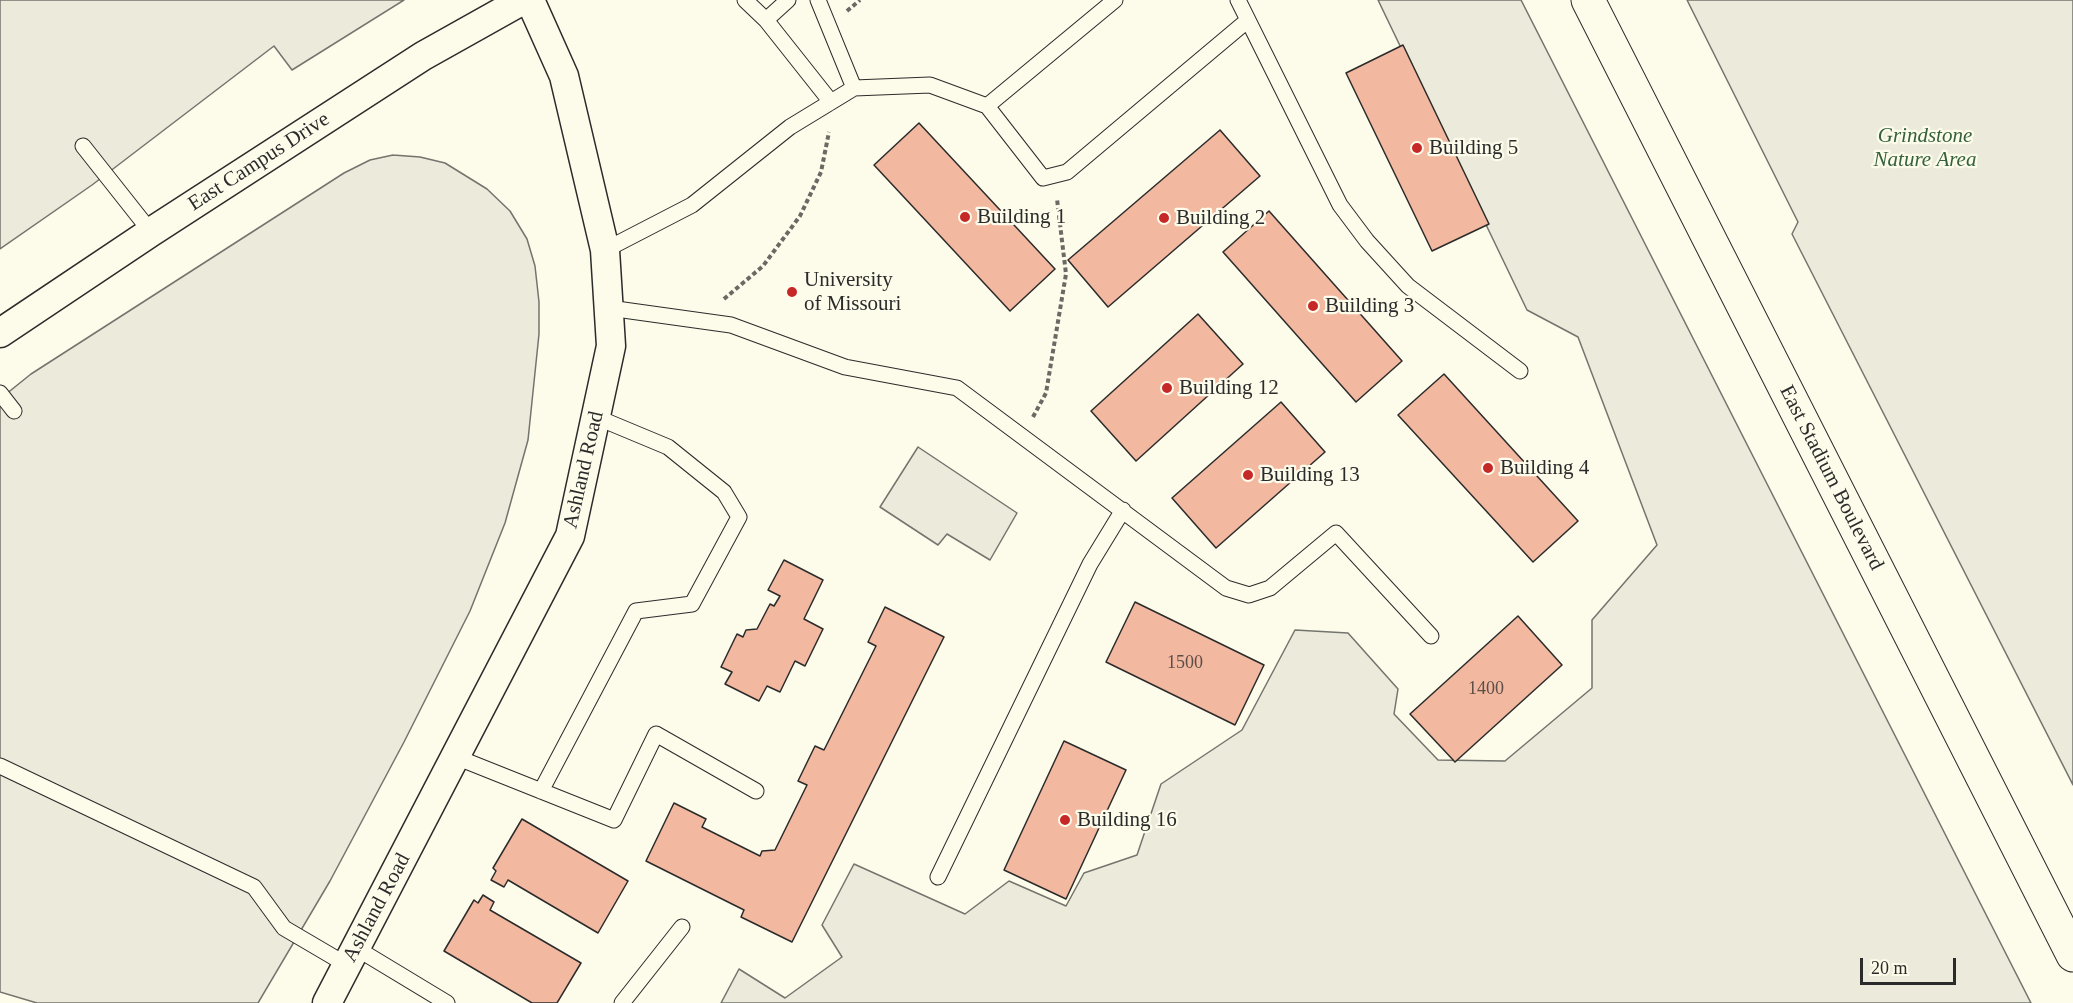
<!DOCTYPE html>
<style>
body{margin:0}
#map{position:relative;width:2073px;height:1003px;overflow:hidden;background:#fdfbea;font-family:"Times New Roman",serif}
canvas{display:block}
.scale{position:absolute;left:1860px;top:958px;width:96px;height:27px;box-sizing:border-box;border:3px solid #2b2b2b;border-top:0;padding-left:8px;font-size:18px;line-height:21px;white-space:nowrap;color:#2b2b2b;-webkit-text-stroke:4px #fdfbea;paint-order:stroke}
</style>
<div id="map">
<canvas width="2073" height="1003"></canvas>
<div class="scale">20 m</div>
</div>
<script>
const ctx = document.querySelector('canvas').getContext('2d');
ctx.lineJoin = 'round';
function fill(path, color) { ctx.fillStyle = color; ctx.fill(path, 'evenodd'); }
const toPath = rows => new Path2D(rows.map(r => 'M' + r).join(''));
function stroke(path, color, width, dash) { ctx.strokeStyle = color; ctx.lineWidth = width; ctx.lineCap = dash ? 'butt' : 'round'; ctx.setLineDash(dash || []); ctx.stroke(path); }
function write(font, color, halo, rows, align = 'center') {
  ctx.font = font + ' "Times New Roman",serif'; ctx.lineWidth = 4.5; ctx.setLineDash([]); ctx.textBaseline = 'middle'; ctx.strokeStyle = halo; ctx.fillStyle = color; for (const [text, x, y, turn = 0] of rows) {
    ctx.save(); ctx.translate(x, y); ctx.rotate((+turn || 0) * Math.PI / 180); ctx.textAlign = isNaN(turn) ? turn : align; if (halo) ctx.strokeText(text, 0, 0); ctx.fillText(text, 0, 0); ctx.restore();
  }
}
const green = toPath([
 [1378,0,1521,0,2031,1003,721,1003,739,969,785,998,842,957,822,925,854,864,965,914,1009,881,1066,906,1084,873,1137,855,1161,784,1242,730,1295,630,1348,633,1398,689,1394,714,1438,760,1505,761,1592,688,1592,620,1657,545,1578,337,1527,310,1378,0],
 [1687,0,2073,0,2073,785,1792,234,1798,222,1687,0],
 [918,447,1017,513,990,560,947,534,938,545,880,507,918,447]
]);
const parking = toPath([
 [0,0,404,0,292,70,274,46,92,185,0,249,0,0],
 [393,155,420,157,445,163,487,189,510,211,527,239,535,266,539,302,539,334,528,440,505,523,470,611,404,742,330,881,258,1003,37,1003,0,992,0,399,31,374,344,173,370,160,393,155]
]);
const building = toPath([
 [1403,45,1489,224,1432,251,1346,73,1403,45],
 [919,123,1055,269,1010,311,874,165,919,123],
 [1220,130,1260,176,1108,307,1068,260,1220,130],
 [1269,211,1402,361,1356,402,1223,252,1269,211],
 [1198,314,1243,364,1136,461,1091,411,1198,314],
 [1444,374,1578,521,1533,562,1398,415,1444,374],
 [1281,402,1325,452,1216,548,1172,498,1281,402],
 [784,560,823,580,804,619,823,629,805,666,795,661,780,692,767,686,759,701,725,684,732,672,721,667,737,634,743,637,746,630,757,629,770,604,774,606,780,596,768,590,784,560],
 [1135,602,1264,665,1235,725,1106,662,1135,602],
 [885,607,944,637,792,942,741,917,744,910,646,861,674,803,706,819,702,827,760,856,762,851,775,850,807,785,798,781,815,746,824,750,876,646,868,642,885,607],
 [1518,616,1562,665,1455,762,1410,714,1518,616],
 [1064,741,1126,770,1066,899,1004,870,1064,741],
 [522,819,628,881,598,933,508,880,504,887,491,880,496,871,493,868,522,819],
 [483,895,494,902,490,910,581,963,557,1003,532,1003,444,951,474,900,478,903,483,895]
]);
const path = toPath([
 [847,11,860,0],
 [724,299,763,266,800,216,821,172,829,132],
 [1033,417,1046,393,1066,274,1057,199]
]);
const service = toPath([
 [745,0,766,20,831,102],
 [818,0,854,88],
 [1238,0,1340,205,1367,241,1408,286,1520,371],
 [766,20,788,0],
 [987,106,1115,0],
 [83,146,151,232],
 [605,250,692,205,790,127,854,88,930,85,987,106,1043,178,1067,172,1248,20],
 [609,308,731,325,845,367,957,388,1226,588,1249,595,1270,588,1336,533,1431,636],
 [0,393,14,411],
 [456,757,614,820,656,734,756,791],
 [0,766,254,887,284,928,347,965],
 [541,791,636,611,692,604,739,517,724,492,668,447,596,417],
 [938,877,1090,564,1123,510],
 [356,948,447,1003],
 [622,1003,682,927]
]);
const minor = toPath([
 [0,333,151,232,423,56,523,0],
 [327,1003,570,536,611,346,605,250,564,76,530,0]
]);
const primary = toPath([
 [1588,0,2073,955]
]);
const markers = [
 [1417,148,6,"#c62828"],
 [965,217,6,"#c62828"],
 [1164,218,6,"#c62828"],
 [792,292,6,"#c62828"],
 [1313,306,6,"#c62828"],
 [1167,388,6,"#c62828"],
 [1488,468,6,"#c62828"],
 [1248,475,6,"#c62828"],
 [1065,820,6,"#c62828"]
];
const numberNames = [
 ["1500",1185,663],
 ["1400",1486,689]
];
const parkNames = [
 ["Grindstone",1925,136],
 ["Nature Area",1925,160]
];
const poiNames = [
 ["Building 5",1429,148],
 ["Building 1",977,217],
 ["Building 2",1176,218],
 ["University",804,280],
 ["of Missouri",804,304],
 ["Building 3",1325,306],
 ["Building 12",1179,388],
 ["Building 4",1500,468],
 ["Building 13",1260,475],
 ["Building 16",1077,820]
];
const streetNames = [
 ["East Campus Drive",259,162,-33],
 ["Ashland Road",584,470,-77],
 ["East Stadium Boulevard",1831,478,63],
 ["Ashland Road",377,908,-62]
];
fill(green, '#ecebdb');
stroke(green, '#74746e', 1.5);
fill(parking, '#eceadb');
stroke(parking, '#74746e', 1.5);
fill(building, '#f2b8a0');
stroke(building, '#2b2b2b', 1.5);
stroke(service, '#2b2b2b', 17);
stroke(minor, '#2b2b2b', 31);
stroke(primary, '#2b2b2b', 35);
stroke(path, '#6a6964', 4, [4.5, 3]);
stroke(service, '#fdfbea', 15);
stroke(minor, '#fdfbea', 28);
stroke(primary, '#fdfbea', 33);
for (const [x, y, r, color] of markers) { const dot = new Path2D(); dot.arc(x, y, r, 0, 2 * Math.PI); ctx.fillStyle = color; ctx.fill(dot); stroke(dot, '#fdfbea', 2); }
write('18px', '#5d4e48', null, numberNames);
write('italic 21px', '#34623c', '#fdfbea', parkNames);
write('21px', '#2b2b2b', '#fdfbea', poiNames, 'left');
write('21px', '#2b2b2b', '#fdfbea', streetNames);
</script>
